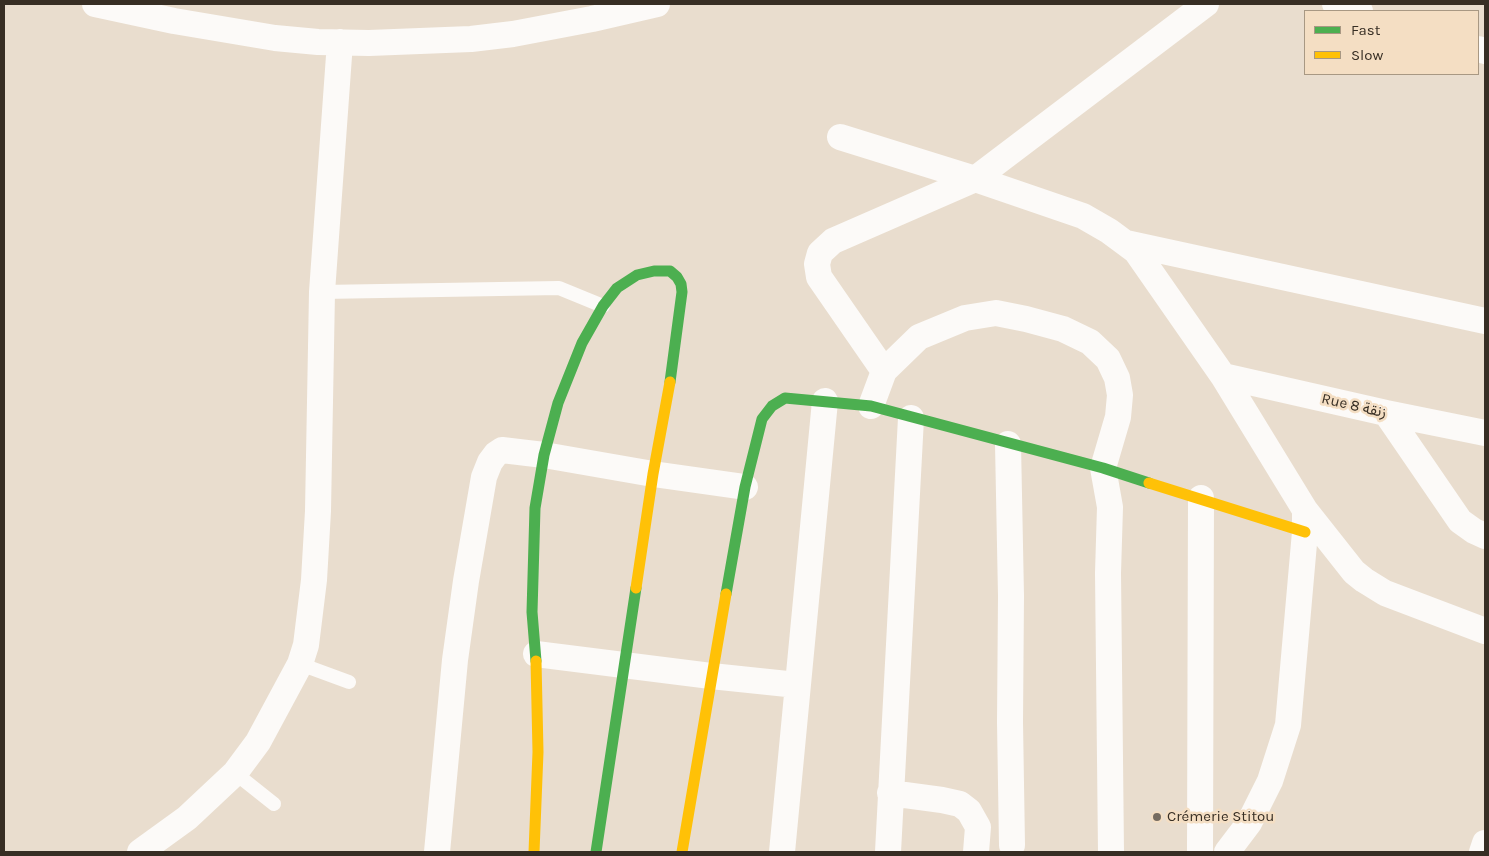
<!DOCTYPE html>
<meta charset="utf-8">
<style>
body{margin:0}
#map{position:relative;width:1489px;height:856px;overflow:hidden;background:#e9ddce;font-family:Karla,sans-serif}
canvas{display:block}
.frame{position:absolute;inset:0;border:5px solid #372e24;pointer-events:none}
.legend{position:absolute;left:1304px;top:10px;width:175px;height:65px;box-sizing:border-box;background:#f4dec3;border:1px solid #a89883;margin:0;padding:6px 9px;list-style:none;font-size:15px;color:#372e24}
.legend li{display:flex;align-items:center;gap:10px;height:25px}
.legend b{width:25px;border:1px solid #a89883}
</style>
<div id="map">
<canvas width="1489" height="856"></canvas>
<div class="frame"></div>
<ul class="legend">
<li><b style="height:6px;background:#4caf50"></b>Fast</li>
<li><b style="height:6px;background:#ffc107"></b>Slow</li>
</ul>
</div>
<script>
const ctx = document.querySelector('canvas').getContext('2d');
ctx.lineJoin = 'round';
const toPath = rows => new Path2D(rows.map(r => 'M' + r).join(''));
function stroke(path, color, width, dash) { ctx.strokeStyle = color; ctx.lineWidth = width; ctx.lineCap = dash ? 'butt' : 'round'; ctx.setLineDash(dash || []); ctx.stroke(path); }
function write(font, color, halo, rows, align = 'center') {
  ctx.font = font + ' Karla,"Noto Sans Arabic",sans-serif'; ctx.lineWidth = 5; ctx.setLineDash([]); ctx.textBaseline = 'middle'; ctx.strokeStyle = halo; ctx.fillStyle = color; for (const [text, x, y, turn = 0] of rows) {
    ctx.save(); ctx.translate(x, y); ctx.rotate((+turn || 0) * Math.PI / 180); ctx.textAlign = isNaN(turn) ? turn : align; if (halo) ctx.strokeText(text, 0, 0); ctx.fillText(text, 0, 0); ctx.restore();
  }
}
const lane = toPath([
 [322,292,559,288,603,306],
 [300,664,349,682],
 [235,773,274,804]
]);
const street = toPath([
 [95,4,174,21,275,38,318,42,369,43,471,39,513,34,592,19,657,4],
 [1335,4,1360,11],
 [1478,49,1485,51],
 [840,137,975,179,1083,216,1109,231,1136,251,1223,376,1305,510,1305,532,1288,725,1270,781,1249,823,1227,852],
 [1126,243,1485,321],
 [884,371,819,277,817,264,820,253,833,241,975,179,1206,4],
 [1223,376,1386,413,1485,433],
 [871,406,884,371,919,337,965,318,996,313,1026,319,1063,329,1090,342,1108,359,1117,378,1120,395,1118,417,1103,468,1110,507,1108,573,1111,852],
 [1386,413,1460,521,1474,531,1485,536],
 [1008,444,1011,596,1010,722,1012,845],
 [1305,510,1354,572,1364,580,1385,593,1485,631],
 [536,654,711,676,797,685],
 [890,793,942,800,960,804,969,811,978,827,976,852],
 [140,852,187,818,235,773,258,742,300,664,306,645,314,580,318,511,322,292,340,42],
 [437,852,455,660,466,581,484,477,490,462,496,454,502,450,544,455,653,474,745,487],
 [782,852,825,401],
 [888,852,911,418],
 [1200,852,1201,498],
 [1482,852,1485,843]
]);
const fast = toPath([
 [726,594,745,487,762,419,772,406,785,398,871,406,1103,468,1149,483],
 [536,661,532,612,535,508,544,455,558,403,582,343,603,306,617,288,637,275,654,271,670,271,677,277,681,284,682,292,670,382],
 [596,852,636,588]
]);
const slow = toPath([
 [1149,483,1305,532],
 [636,588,653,474,670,382],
 [534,852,538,752,536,661],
 [682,852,726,594]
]);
const markers = [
 [1157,817,5,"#756b60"]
];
const streetNames = [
 ["Rue 8 زنقة",1354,406,13]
];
const poiNames = [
 ["Crémerie Stitou",1167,817]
];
stroke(lane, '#fcfaf8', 14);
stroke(street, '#fcfaf8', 26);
stroke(fast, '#4caf50', 11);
stroke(slow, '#ffc107', 11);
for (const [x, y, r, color] of markers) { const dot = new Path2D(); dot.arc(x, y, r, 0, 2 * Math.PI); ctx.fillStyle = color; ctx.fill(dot); stroke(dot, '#f4dec3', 2); }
write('15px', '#372e24', '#f4dec3', streetNames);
write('15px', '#372e24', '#f4dec3', poiNames, 'left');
</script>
